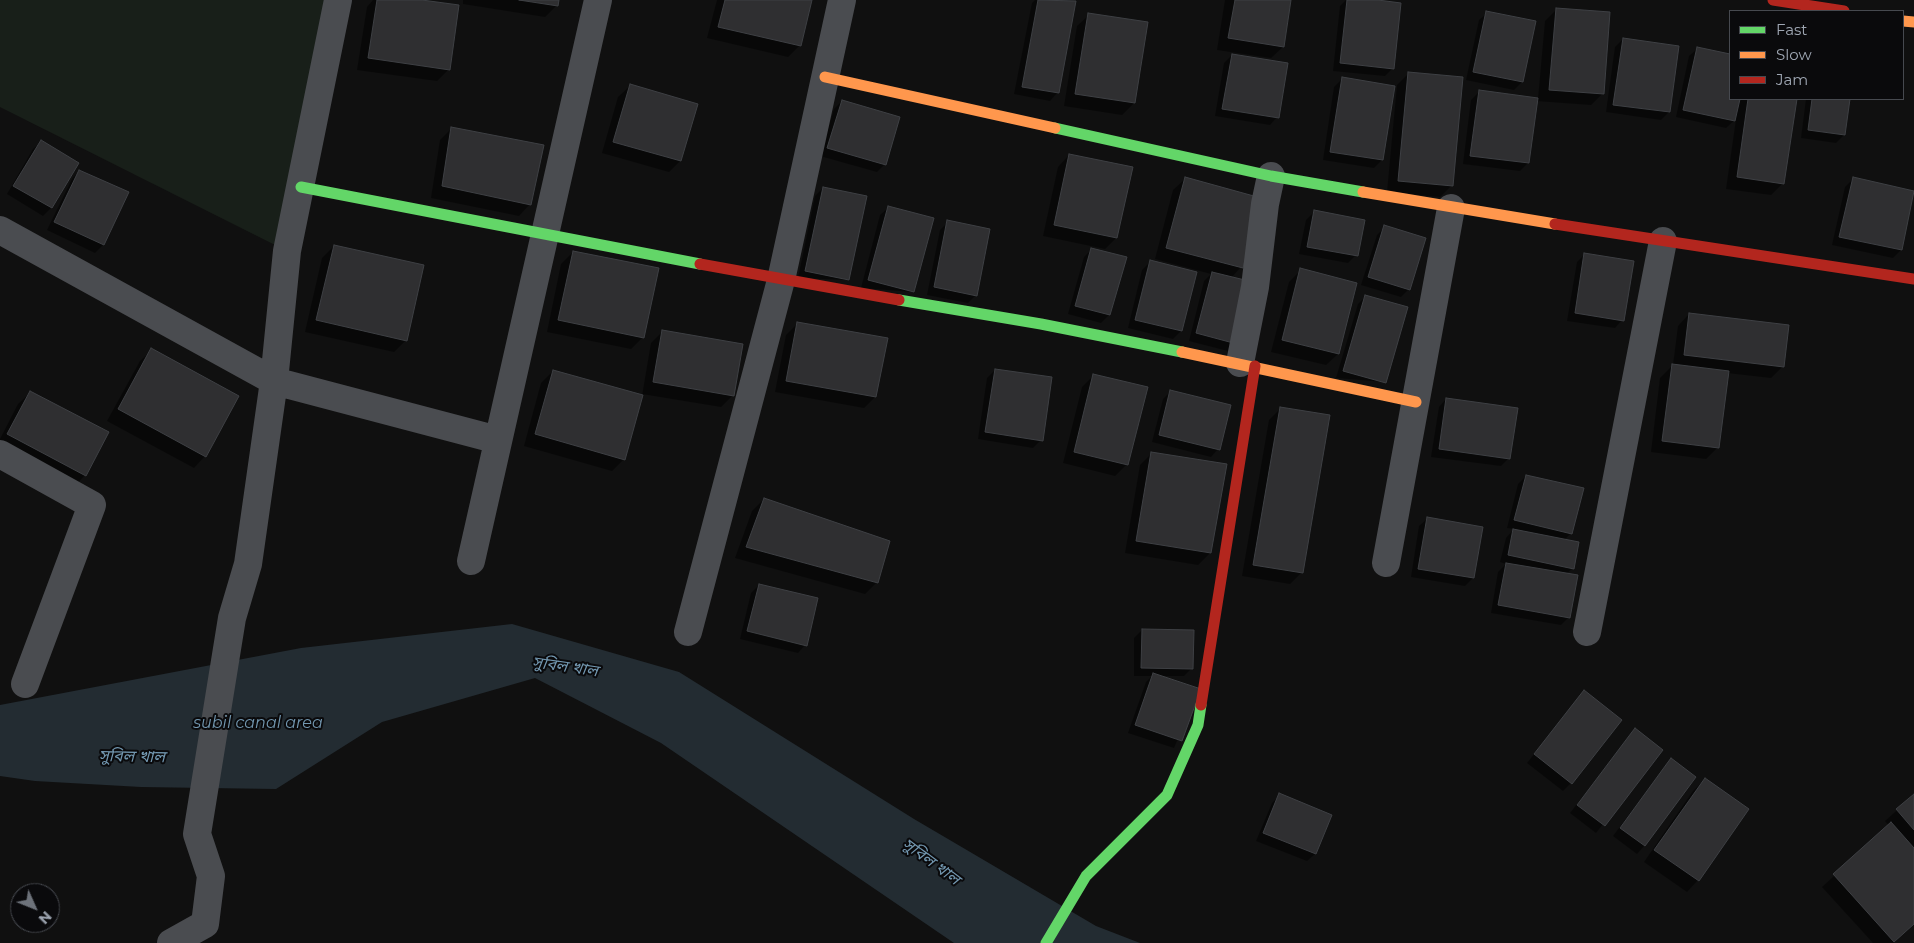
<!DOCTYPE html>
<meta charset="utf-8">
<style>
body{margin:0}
#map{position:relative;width:1914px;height:943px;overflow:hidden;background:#101010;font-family:Montserrat,sans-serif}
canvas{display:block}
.legend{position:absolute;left:1729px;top:10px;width:175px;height:90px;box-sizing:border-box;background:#0a0a0c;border:1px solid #46494f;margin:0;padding:6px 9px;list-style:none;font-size:15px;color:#9fa7b3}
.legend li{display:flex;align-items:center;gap:10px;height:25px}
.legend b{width:25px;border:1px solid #46494f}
.north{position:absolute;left:10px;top:883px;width:50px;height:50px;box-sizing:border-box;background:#0a0a0c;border:1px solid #46494f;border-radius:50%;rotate:134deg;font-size:14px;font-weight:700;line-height:20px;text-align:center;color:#9fa7b3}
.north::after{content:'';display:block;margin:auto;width:18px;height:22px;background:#6d727a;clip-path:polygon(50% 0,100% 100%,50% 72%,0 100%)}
</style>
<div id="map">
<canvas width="1914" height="943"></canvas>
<ul class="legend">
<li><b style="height:6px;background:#63d668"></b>Fast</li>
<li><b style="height:6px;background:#ff974d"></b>Slow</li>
<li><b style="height:6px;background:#b3261e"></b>Jam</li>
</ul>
<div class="north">N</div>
</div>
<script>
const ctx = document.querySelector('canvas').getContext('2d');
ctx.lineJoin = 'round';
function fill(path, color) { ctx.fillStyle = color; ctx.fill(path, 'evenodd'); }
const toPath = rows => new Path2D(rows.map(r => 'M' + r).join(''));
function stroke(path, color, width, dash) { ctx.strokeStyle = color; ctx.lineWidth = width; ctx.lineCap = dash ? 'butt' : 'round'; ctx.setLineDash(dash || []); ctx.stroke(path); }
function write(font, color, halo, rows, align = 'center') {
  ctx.font = font + ' Montserrat,"Noto Sans Bengali",sans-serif'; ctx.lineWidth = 4; ctx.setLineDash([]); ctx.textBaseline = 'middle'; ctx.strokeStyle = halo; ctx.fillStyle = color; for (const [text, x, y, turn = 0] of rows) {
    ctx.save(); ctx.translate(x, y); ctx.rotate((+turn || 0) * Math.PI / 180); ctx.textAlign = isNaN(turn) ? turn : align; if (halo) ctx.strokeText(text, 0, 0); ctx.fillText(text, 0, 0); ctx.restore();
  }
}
const green = toPath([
 [0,0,338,0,287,251,0,107]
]);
const water = toPath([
 [512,624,679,672,914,819,1096,926,1140,943,954,943,661,743,535,678,382,722,276,789,141,787,35,781,0,776,0,705,301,648]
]);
const shadow = toPath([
 [373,0,413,0,449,69,437,81,357,70,367,7],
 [463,0,558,0,557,5,545,17,463,4],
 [717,0,811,0,800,45,788,57,707,38],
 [1035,0,1075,2,1057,93,1050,101,1014,94,1032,3],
 [1225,0,1290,0,1283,47,1271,58,1217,50],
 [1346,0,1367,0,1393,68,1385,76,1333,71,1340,6],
 [1557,9,1603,93,1591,105,1536,101,1528,163,1520,171,1463,164,1471,100,1479,92,1538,99,1545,21],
 [1487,13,1522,82,1514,90,1466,80,1479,20],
 [1089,15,1134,103,1122,115,1064,106,1077,26],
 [1623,39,1678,47,1669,112,1661,120,1606,112,1615,47],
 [1697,49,1730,56,1730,99,1795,99,1783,183,1771,195,1726,189,1736,119,1726,128,1676,117,1689,56],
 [1232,55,1277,117,1270,125,1215,116,1224,63],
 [1409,73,1452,185,1440,197,1387,192,1397,85],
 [1342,79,1382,160,1374,168,1323,160,1334,87],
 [630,86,680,161,669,172,602,153,618,97],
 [1806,99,1849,99,1844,135,1836,143,1801,138],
 [842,101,885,164,877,172,820,156,834,109],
 [452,128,530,204,519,216,431,198,440,140],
 [41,142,77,163,51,208,43,216,7,194,33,149],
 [1069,155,1116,238,1105,249,1043,236,1058,167],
 [79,171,127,193,103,245,95,253,47,230,72,179],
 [1185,179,1241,267,1231,278,1252,283,1228,351,1189,341,1204,281,1211,274,1155,259,1173,190],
 [1853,179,1901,250,1893,258,1832,245,1845,187],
 [823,188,848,280,798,278,815,196],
 [888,208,913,292,861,288,880,215],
 [1314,212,1356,255,1348,263,1299,254,1306,220],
 [948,222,976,295,968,303,927,295,940,230],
 [1385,227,1409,289,1401,297,1361,285,1377,235],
 [334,246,406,340,394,352,305,332,322,258],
 [1092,249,1125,258,1109,315,1101,323,1068,314,1084,257],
 [573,252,643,337,631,349,547,332,561,264],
 [1585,254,1622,320,1615,328,1567,321,1577,262],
 [1150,262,1195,273,1181,331,1173,339,1128,328,1142,270],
 [1301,270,1356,284,1338,354,1326,365,1271,352,1289,282],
 [1366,296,1385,382,1336,378,1358,304],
 [1689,314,1783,366,1771,378,1727,373,1718,447,1706,459,1651,452,1660,378,1673,365,1678,326],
 [798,323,875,397,864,408,775,392,786,335],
 [662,332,733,395,721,407,642,394,624,459,612,471,524,446,541,383,553,371,642,396,651,343],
 [152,350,205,456,194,468,107,421,140,361],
 [995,370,1041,440,1033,448,978,439,987,378],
 [1094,375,1127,464,1115,476,1063,463,1082,387],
 [1171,391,1218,449,1211,457,1152,442,1163,399],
 [30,393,85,475,74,487,0,449,0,439,18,404],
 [1446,399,1509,458,1501,466,1431,457,1439,407],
 [1281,408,1302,572,1290,584,1242,576,1269,420],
 [1152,453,1210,553,1198,565,1125,553,1140,465],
 [1526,476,1571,533,1564,540,1573,568,1566,574,1569,617,1561,625,1491,613,1498,572,1506,564,1500,562,1506,538,1514,529,1507,528,1518,484],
 [764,499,877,582,865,594,735,558,752,511],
 [1427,519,1473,578,1465,586,1411,577,1419,526],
 [759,585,805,645,798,653,740,639,751,593],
 [1142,630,1192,668,1184,676,1160,676,1199,690,1174,748,1128,733,1146,682,1152,676,1134,676,1134,638],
 [1584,692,1571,783,1563,791,1527,763],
 [1635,730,1661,750,1596,833,1570,813],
 [1671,760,1695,777,1644,846,1637,854,1613,836,1664,768],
 [1705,779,1698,880,1687,892,1644,862,1693,791],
 [1280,795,1330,815,1315,854,1307,861,1256,841,1272,803],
 [1914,795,1914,924,1893,943,1873,943,1822,887,1889,826,1885,821]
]);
const building = toPath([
 [377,0,422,0,459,5,450,70,368,58,377,0],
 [519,0,559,0,558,6,519,0],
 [725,0,812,0,801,46,718,27,725,0],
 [1038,0,1076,1,1059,93,1022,87,1038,0],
 [1235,0,1291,0,1284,47,1228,38,1235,0],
 [1347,0,1378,0,1401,3,1394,69,1340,63,1347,0],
 [1556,8,1610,12,1604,94,1549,90,1556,8],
 [1486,11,1536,21,1523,82,1473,72,1486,11],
 [1088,13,1148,22,1135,103,1075,94,1088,13],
 [1623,38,1679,46,1670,112,1613,105,1623,38],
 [1697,47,1730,54,1730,99,1740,99,1735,121,1683,110,1697,47],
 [1232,54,1288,63,1279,118,1222,109,1232,54],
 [1408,72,1463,77,1453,186,1398,181,1408,72],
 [1342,77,1395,86,1383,160,1330,152,1342,77],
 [630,84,698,104,681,161,613,142,630,84],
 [1479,90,1538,98,1529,163,1470,156,1479,90],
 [1748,99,1797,99,1784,184,1737,177,1748,99],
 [1812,99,1850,99,1845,135,1808,130,1812,99],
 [842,100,900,117,886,165,827,148,842,100],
 [451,127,544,145,531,205,442,186,451,127],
 [41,140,79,163,52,208,13,186,41,140],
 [1069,154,1133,167,1117,238,1054,225,1069,154],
 [79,170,129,192,104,245,54,222,79,170],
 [1185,177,1261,198,1243,268,1166,248,1185,177],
 [1853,177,1914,191,1902,250,1839,237,1853,177],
 [823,187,867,196,849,280,805,271,823,187],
 [888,206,934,218,914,292,868,280,888,206],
 [1314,210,1365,220,1358,256,1307,247,1314,210],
 [947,220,990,229,977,296,934,287,947,220],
 [1384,225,1426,238,1410,290,1368,277,1384,225],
 [334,245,424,265,407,341,316,320,334,245],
 [1091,248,1127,257,1110,315,1075,306,1091,248],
 [573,251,659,268,644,338,558,320,573,251],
 [1584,253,1634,261,1624,321,1575,313,1584,253],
 [1150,260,1197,272,1182,331,1135,320,1150,260],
 [1300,268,1357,283,1339,354,1282,340,1300,268],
 [1212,272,1253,282,1237,344,1196,333,1212,272],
 [1365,295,1408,307,1386,383,1343,371,1365,295],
 [1689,313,1789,325,1784,367,1684,355,1689,313],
 [797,322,888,338,876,397,786,381,797,322],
 [662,330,743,344,734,396,653,382,662,330],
 [151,348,239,396,206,457,118,409,151,348],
 [1672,364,1729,371,1719,448,1662,441,1672,364],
 [995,369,1052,377,1043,441,985,432,995,369],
 [553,370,643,395,625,460,535,434,553,370],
 [1093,374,1148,387,1128,465,1074,452,1093,374],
 [1170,390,1231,405,1220,450,1159,435,1170,390],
 [30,391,109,432,86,476,7,434,30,391],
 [1446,398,1518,408,1510,459,1439,449,1446,398],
 [1280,407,1330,415,1303,573,1253,565,1280,407],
 [1151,452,1227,464,1211,553,1136,541,1151,452],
 [1526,475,1584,488,1572,534,1514,520,1526,475],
 [764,498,890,541,878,583,746,547,764,498],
 [1427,517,1483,527,1474,578,1418,569,1427,517],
 [1513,529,1579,542,1574,569,1508,555,1513,529],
 [1506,563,1578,575,1570,618,1498,605,1506,563],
 [759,584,818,598,807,646,747,631,759,584],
 [1142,629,1194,630,1193,669,1141,668,1142,629],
 [1153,673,1201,689,1182,741,1135,725,1153,673],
 [1584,690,1622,720,1572,784,1534,754,1584,690],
 [1635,728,1663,750,1605,826,1577,805,1635,728],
 [1671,758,1696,777,1645,846,1620,828,1671,758],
 [1705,778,1749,809,1699,881,1654,850,1705,778],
 [1279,793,1332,815,1316,854,1263,833,1279,793],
 [1914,794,1914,830,1896,809,1914,794],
 [1891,822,1914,848,1914,924,1894,942,1833,874,1891,822]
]);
const street = toPath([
 [0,230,274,381,498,440],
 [1240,363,1255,287,1265,204,1271,176],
 [0,454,92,505,25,684],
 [471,561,598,0],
 [1386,563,1451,208],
 [688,632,781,280,842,0],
 [1587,632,1663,241],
 [171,943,205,924,211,876,197,834,232,618,248,564,274,381,287,251,338,0]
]);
const fast = toPath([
 [1055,128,1271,176,1363,192],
 [301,187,700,264],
 [899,300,1041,324,1182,352],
 [1046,943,1086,876,1167,795,1198,725,1201,705]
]);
const slow = toPath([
 [1903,21,1914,22],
 [825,77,1055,128],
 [1363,192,1555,224],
 [1182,352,1416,402]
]);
const jam = toPath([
 [1773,0,1844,11],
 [1555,224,1914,279],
 [700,264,899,300],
 [1201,705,1255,366]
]);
const waterNames = [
 ["সুবিল খাল",565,667,8],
 ["subil canal area",258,723],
 ["সুবিল খাল",132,757,1],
 ["সুবিল খাল",931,862,36]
];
fill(green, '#181f19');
fill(water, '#232c32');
fill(shadow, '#0007');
fill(building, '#2f2f31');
stroke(building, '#3e4044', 1);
stroke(street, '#4a4c50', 28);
stroke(fast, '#63d668', 11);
stroke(slow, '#ff974d', 11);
stroke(jam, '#b3261e', 11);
write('italic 16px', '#7398b1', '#0a0a0c', waterNames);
</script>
